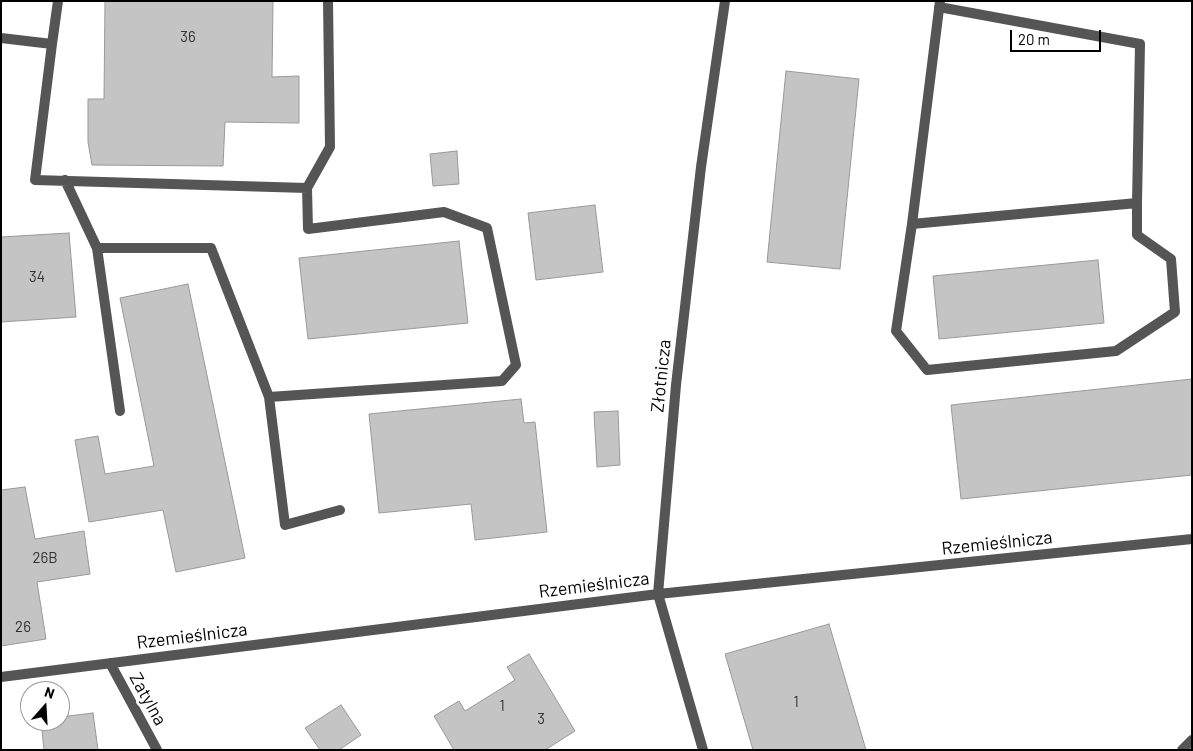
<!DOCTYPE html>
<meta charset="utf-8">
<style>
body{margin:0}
#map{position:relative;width:1193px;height:751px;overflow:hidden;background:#fff;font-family:Barlow,sans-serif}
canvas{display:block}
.frame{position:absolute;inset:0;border:2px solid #000;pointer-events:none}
.north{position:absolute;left:20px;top:681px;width:50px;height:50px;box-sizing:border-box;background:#fff;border:1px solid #999;border-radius:50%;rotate:19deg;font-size:14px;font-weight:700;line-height:20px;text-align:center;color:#000}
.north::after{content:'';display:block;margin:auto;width:18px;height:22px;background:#000;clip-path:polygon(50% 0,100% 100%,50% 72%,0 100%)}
.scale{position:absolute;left:1010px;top:30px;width:91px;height:22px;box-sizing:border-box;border:2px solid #000;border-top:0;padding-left:6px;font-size:15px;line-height:18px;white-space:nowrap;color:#000;-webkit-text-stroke:4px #fff;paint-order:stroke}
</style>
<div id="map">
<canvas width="1193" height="751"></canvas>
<div class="frame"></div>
<div class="north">N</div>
<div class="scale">20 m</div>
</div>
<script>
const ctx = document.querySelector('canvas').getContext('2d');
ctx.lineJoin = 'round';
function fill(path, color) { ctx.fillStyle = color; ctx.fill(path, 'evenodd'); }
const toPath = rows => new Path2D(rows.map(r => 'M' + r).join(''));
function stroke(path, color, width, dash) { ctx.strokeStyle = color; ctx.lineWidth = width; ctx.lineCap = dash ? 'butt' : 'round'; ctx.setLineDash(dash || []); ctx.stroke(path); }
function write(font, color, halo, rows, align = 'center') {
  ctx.font = font + ' Barlow,sans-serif'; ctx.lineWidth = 5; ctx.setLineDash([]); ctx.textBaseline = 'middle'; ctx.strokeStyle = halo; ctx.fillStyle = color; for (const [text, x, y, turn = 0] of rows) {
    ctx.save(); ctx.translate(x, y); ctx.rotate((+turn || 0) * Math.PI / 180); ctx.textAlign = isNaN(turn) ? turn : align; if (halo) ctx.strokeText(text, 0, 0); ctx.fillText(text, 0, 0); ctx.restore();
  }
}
const building = toPath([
 [105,1,273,1,272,77,299,76,299,123,225,122,223,166,92,165,88,142,88,99,104,99,105,1],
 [786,71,859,79,840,269,767,262,786,71],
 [457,151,459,184,433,186,430,154,457,151],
 [595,205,603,272,536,280,528,213,595,205],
 [69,233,76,317,1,322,1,237,69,233],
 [459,241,468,323,308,339,299,258,459,241],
 [1098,260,1104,323,939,339,933,276,1098,260],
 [188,284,245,558,176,572,163,510,89,522,75,440,98,436,105,474,154,466,120,298,188,284],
 [1192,379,1192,475,961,499,951,405,1192,379],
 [521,399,524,423,535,422,547,532,475,540,471,504,379,513,369,414,521,399],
 [618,411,620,465,597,467,594,412,618,411],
 [25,487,35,539,84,531,90,574,37,582,46,639,1,646,1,490,25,487],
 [829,624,866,750,753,750,725,654,829,624],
 [529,654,575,731,545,750,454,750,434,716,459,701,465,711,515,680,507,667,529,654],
 [341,705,361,735,339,750,320,750,305,728,341,705],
 [93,713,98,750,44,750,41,721,60,721,60,717,93,713]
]);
const lane = toPath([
 [939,7,1140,44,1137,203,912,224,940,1],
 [1,38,52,44,35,180,307,188,308,229,444,212,487,228,516,365,502,381,269,397,285,525,340,510],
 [52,44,58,1],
 [65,180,97,248,120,411],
 [307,188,330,147,328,1],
 [912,224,896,331,927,370,1116,351,1175,312,1171,259,1137,235,1137,203],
 [97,248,211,248,269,397]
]);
const street = toPath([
 [110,663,157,750],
 [1,677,658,594,1192,539],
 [703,750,658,594,676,385,701,167,725,1],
 [1182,750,1192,740]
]);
const numberNames = [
 ["36",188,37],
 ["34",37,277],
 ["26B",45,558],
 ["26",23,627],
 ["1",796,702],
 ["1",502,706],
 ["3",541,719]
];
const streetNames = [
 ["Złotnicza",661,376,-84],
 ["Rzemieślnicza",997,543,-6],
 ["Rzemieślnicza",594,585,-7],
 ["Rzemieślnicza",192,636,-7],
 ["Zatylna",148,699,61]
];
fill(building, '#c4c4c4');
stroke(building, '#999', 1);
stroke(lane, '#555', 10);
stroke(street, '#555', 10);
write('15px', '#313131', null, numberNames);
write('18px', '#000', '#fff', streetNames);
</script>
